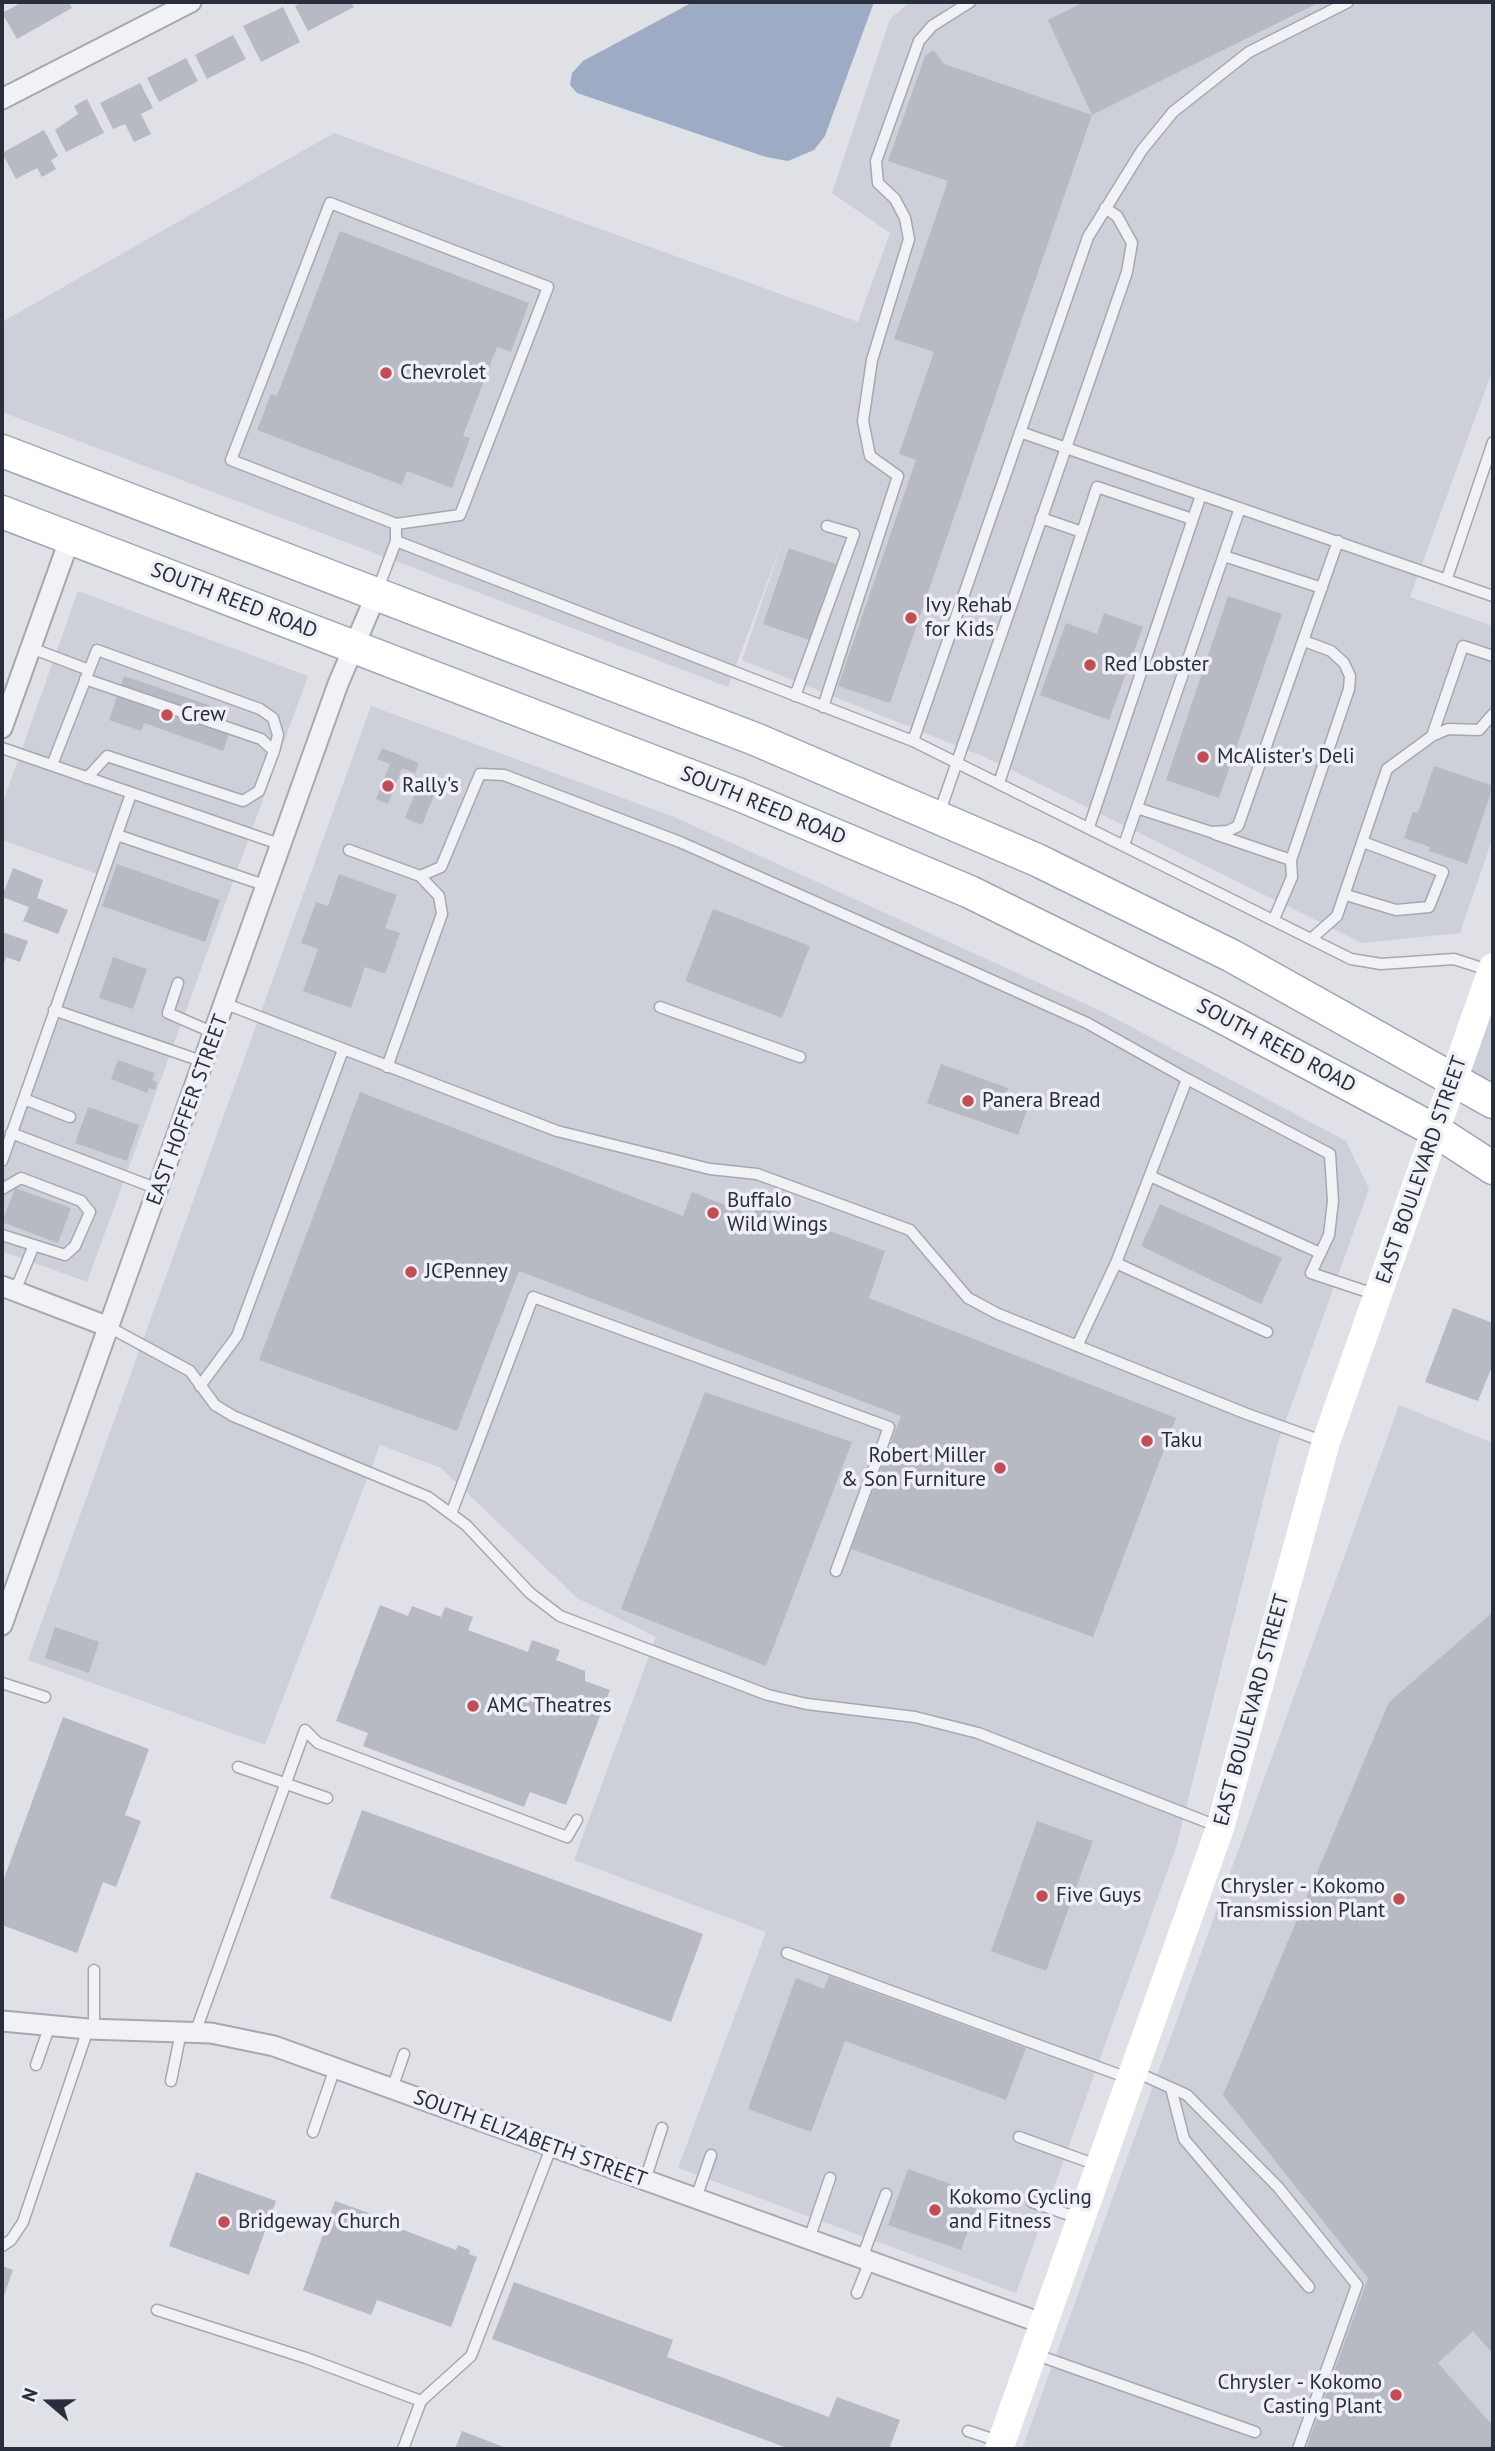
<!DOCTYPE html>
<style>
body{margin:0}
#map{position:relative;width:1495px;height:2451px;overflow:hidden;background:#dfe1e7;font-family:"PT Sans",sans-serif}
canvas{display:block}
.frame{position:absolute;inset:0;border:4px solid #292e3d;pointer-events:none}
.north{position:absolute;left:14px;top:2367px;width:70px;height:70px;-webkit-text-stroke:5px #eef0f5;paint-order:stroke;rotate:290deg;font-size:19px;font-weight:700;line-height:28px;text-align:center;color:#292e3d}
.north::after{content:'';display:block;margin:auto;width:24px;height:32px;background:#292e3d;clip-path:polygon(50% 0,100% 100%,50% 72%,0 100%)}
</style>
<div id="map">
<canvas width="1495" height="2451"></canvas>
<div class="frame"></div>
<div class="north">N</div>
</div>
<script>
const ctx = document.querySelector('canvas').getContext('2d');
ctx.lineJoin = 'round';
function fill(path, color) { ctx.fillStyle = color; ctx.fill(path, 'evenodd'); }
const toPath = rows => new Path2D(rows.map(r => 'M' + r).join(''));
function stroke(path, color, width, dash) { ctx.strokeStyle = color; ctx.lineWidth = width; ctx.lineCap = dash ? 'butt' : 'round'; ctx.setLineDash(dash || []); ctx.stroke(path); }
function write(font, color, halo, rows, align = 'center') {
  ctx.font = font + ' "PT Sans",sans-serif'; ctx.lineWidth = 7; ctx.setLineDash([]); ctx.textBaseline = 'middle'; ctx.strokeStyle = halo; ctx.fillStyle = color; for (const [text, x, y, turn = 0] of rows) {
    ctx.save(); ctx.translate(x, y); ctx.rotate((+turn || 0) * Math.PI / 180); ctx.textAlign = isNaN(turn) ? turn : align; if (halo) ctx.strokeText(text, 0, 0); ctx.fillText(text, 0, 0); ctx.restore();
  }
}
const built = toPath([
 [910,2,1493,2,1493,369,1410,597,1493,626,1493,837,1460,933,1362,943,985,757,742,660,783,540,728,687,2,412,2,322,334,133,858,322,890,233,832,193,890,19],
 [78,591,308,676,87,1282,2,1251,2,1175,106,877,2,840,2,805],
 [371,706,672,816,1105,1013,1346,1141,1369,1189,1277,1445,1177,1844,1016,2293,678,2168,766,1932,574,1860,656,1637,577,1598,441,1468,380,1445,265,1745,28,1660],
 [1493,966,1493,1103,1454,1078],
 [1399,1405,1493,1443,1493,2449,1022,2449]
]);
const water = toPath([
 [693,2,874,2,825,136,814,150,788,161,766,157,577,93,570,85,572,73,583,61]
]);
const building = toPath([
 [23,2,69,2,72,8,17,39,2,13],
 [303,2,351,2,354,7,308,31,295,6],
 [1084,2,1320,2,1092,115,890,703,838,686,916,460,899,454,934,352,894,339,948,181,888,161,925,56,933,50,944,64,1092,115,1048,20],
 [283,7,300,42,261,62,243,26],
 [233,35,246,59,207,79,195,55],
 [186,58,198,81,159,102,147,78],
 [140,83,153,108,141,114,151,134,134,142,125,124,113,129,100,103],
 [87,99,104,133,66,152,55,130,78,114,74,106],
 [44,130,58,156,51,160,56,169,42,177,37,168,16,179,2,153],
 [340,231,529,303,511,352,497,347,463,436,470,438,452,488,407,471,402,485,257,430,271,394,277,396],
 [789,548,836,564,809,640,763,624],
 [1228,596,1282,614,1219,798,1166,780],
 [1104,613,1143,627,1109,720,1040,695,1066,623,1097,634],
 [124,676,226,711,219,731,229,734,223,751,144,723,141,731,109,720],
 [382,748,419,763,415,773,402,768,388,804,376,799,390,764,377,759],
 [1434,766,1493,786,1467,864,1429,851,1430,847,1404,838,1413,812,1418,813],
 [421,779,438,785,422,825,405,818],
 [117,864,220,900,205,942,102,906],
 [13,868,43,880,37,898,68,910,58,934,23,921,29,907,2,897],
 [339,874,397,895,385,928,400,933,385,974,365,967,351,1008,303,991,318,949,301,943,316,902,328,906],
 [713,909,810,946,782,1018,685,981],
 [2,932,28,941,20,962,6,957,2,969],
 [113,957,147,969,133,1009,99,998],
 [118,1060,155,1073,152,1080,157,1082,155,1090,149,1088,147,1093,111,1079],
 [941,1064,1008,1088,1004,1099,1028,1107,1018,1135,927,1103],
 [360,1092,683,1216,692,1192,753,1216,757,1205,885,1251,869,1298,1176,1418,1093,1637,851,1549,901,1416,519,1271,457,1431,259,1360],
 [88,1107,139,1125,127,1161,75,1143],
 [15,1188,71,1208,58,1243,2,1222],
 [1160,1204,1282,1258,1261,1304,1141,1246],
 [1453,1308,1493,1323,1493,1364,1478,1401,1425,1382],
 [705,1392,852,1442,766,1666,621,1609],
 [380,1605,408,1616,412,1606,441,1617,445,1607,473,1617,468,1630,528,1652,532,1640,560,1650,556,1660,585,1671,585,1681,610,1690,566,1805,530,1792,524,1807,363,1746,368,1733,336,1721],
 [1493,1612,1493,2354,1473,2331,1438,2363,1493,2426,1493,2449,1306,2449,1368,2278,1223,2095,1389,1702],
 [55,1627,99,1642,89,1673,45,1658],
 [63,1717,149,1749,125,1815,141,1821,116,1887,103,1882,77,1953,2,1925,2,1884],
 [362,1810,703,1934,671,2022,330,1898],
 [1037,1821,1093,1841,1046,1971,991,1951],
 [829,1976,1026,2048,1006,2100,845,2041,811,2132,748,2109,796,1978,824,1989],
 [908,2169,981,2195,961,2250,888,2225],
 [196,2172,276,2201,249,2275,169,2246],
 [335,2201,403,2225,401,2229,456,2250,458,2245,470,2250,469,2254,477,2257,451,2327,377,2300,371,2315,303,2290],
 [2,2266,13,2270,2,2301],
 [514,2282,673,2340,667,2357,829,2417,837,2397,900,2420,889,2449,790,2449,492,2339],
 [462,2431,509,2449,455,2449]
]);
const service = toPath([
 [1020,432,1493,596],
 [1041,518,1082,532],
 [396,524,460,515,548,287,330,203,231,460,396,524,396,541],
 [1224,556,1322,588],
 [1447,578,1493,442],
 [378,589,396,541,913,741,1351,959,1381,964,1454,959,1488,970],
 [31,648,89,670],
 [85,679,261,739,274,751,259,791,243,801,107,756,87,778],
 [795,696,854,534,827,526],
 [823,707,898,476,870,456,863,421,872,360,909,239,905,218,895,199,878,183,876,161,919,41,932,26,970,2],
 [1432,736,1463,646,1493,656],
 [913,741,1088,237,1142,150,1173,112,1249,52,1348,2],
 [2,748,282,845],
 [52,765,97,650,260,709,273,718,278,735,274,751],
 [999,783,1097,487,1192,519],
 [1137,808,1211,832,1228,831,1238,826,1338,541],
 [939,814,1127,272,1132,243,1117,216,1105,208],
 [1089,827,1201,495],
 [1215,834,1291,860],
 [117,835,267,886],
 [1124,845,1240,508],
 [349,850,420,876,441,867,480,774,504,775,680,842,951,962,1087,1023,1187,1079],
 [1346,895,1396,910,1429,907,1443,872,1363,842],
 [1274,919,1292,877,1291,860,1349,689,1350,676,1344,663,1331,651,1304,641],
 [1311,939,1337,916,1387,769,1432,736,1448,729,1479,730,1493,714],
 [178,983,168,1013,214,1033],
 [226,1004,557,1131,710,1169,757,1174,910,1230,968,1298,998,1314,1247,1414,1325,1442],
 [660,1007,800,1057],
 [54,1010,204,1062],
 [387,1067,442,914,439,896,420,876],
 [24,1099,70,1117],
 [11,1133,158,1189],
 [2,1161,131,794],
 [1150,1176,1320,1253],
 [2,1189,21,1178,81,1201,90,1212,75,1246,65,1255,2,1235],
 [1116,1263,1267,1332],
 [15,1291,34,1245],
 [109,1327,190,1371,215,1405,233,1416,428,1497,466,1525,530,1593,560,1616,768,1695,807,1704,915,1717,978,1733,1217,1826],
 [1077,1346,1116,1263,1187,1079,1330,1154,1333,1201,1329,1235,1311,1273,1374,1294],
 [200,1386,237,1336,343,1050],
 [451,1514,533,1297,889,1427,836,1571],
 [2,1683,45,1697],
 [238,1767,327,1798],
 [787,1953,1128,2078],
 [94,2029,94,1970],
 [195,2033,305,1730,318,1743,567,1837,577,1820],
 [36,2065,50,2025],
 [1136,2072,1187,2095,1278,2187,1357,2285,1298,2449],
 [171,2081,181,2032],
 [1171,2088,1184,2139,1309,2287],
 [392,2089,404,2054],
 [313,2132,335,2068],
 [1019,2137,1097,2165],
 [645,2180,662,2128],
 [696,2198,711,2155],
 [1032,2202,1078,2218],
 [809,2239,830,2178],
 [2,2246,11,2240,23,2222,88,2029],
 [862,2258,886,2194],
 [857,2293,870,2261],
 [157,2310,306,2358,421,2401],
 [1034,2354,1255,2432],
 [968,2431,998,2441],
 [403,2449,421,2401,471,2356,551,2148]
]);
const minor = toPath([
 [2,99,191,2],
 [2,728,70,538],
 [2,1286,109,1327],
 [2,1625,338,684,376,595],
 [2,2021,88,2029,211,2033,274,2046,1044,2324]
]);
const secondary = toPath([
 [999,2449,1220,1828,1326,1442,1493,967]
]);
const primary = toPath([
 [2,451,755,739,1037,860,1232,956,1493,1102],
 [2,512,740,795,970,892,1213,1012,1436,1131,1493,1168]
]);
const markers = [
 [386,373,7,"#c34d54"],
 [911,618,7,"#c34d54"],
 [1090,665,7,"#c34d54"],
 [167,715,7,"#c34d54"],
 [1203,757,7,"#c34d54"],
 [388,786,7,"#c34d54"],
 [968,1101,7,"#c34d54"],
 [713,1213,7,"#c34d54"],
 [411,1272,7,"#c34d54"],
 [1147,1441,7,"#c34d54"],
 [1000,1468,7,"#c34d54"],
 [473,1706,7,"#c34d54"],
 [1042,1896,7,"#c34d54"],
 [1399,1899,7,"#c34d54"],
 [935,2210,7,"#c34d54"],
 [224,2222,7,"#c34d54"],
 [1396,2395,7,"#c34d54"]
];
const poiNames = [
 ["Chevrolet",400,373],
 ["Ivy Rehab",925,606],
 ["for Kids",925,630],
 ["Red Lobster",1104,665],
 ["Crew",181,715],
 ["McAlister's Deli",1217,757],
 ["Rally's",402,786],
 ["Panera Bread",982,1101],
 ["Buffalo",727,1201],
 ["Wild Wings",727,1225],
 ["JCPenney",425,1272],
 ["Taku",1161,1441],
 ["Robert Miller",986,1456,"right"],
 ["& Son Furniture",986,1480,"right"],
 ["AMC Theatres",487,1706],
 ["Chrysler - Kokomo",1385,1887,"right"],
 ["Transmission Plant",1385,1911,"right"],
 ["Five Guys",1056,1896],
 ["Kokomo Cycling",949,2198],
 ["and Fitness",949,2222],
 ["Bridgeway Church",238,2222],
 ["Chrysler - Kokomo",1382,2383,"right"],
 ["Casting Plant",1382,2407,"right"]
];
const streetNames = [
 ["SOUTH REED ROAD",234,601,21],
 ["SOUTH REED ROAD",763,806,22],
 ["SOUTH REED ROAD",1276,1046,28],
 ["EAST HOFFER STREET",188,1110,-70],
 ["EAST BOULEVARD STREET",1422,1170,-71],
 ["EAST BOULEVARD STREET",1252,1710,-75],
 ["SOUTH ELIZABETH STREET",530,2139,20]
];
fill(built, '#cdd0d9');
fill(water, '#9dacc4');
fill(building, '#b7bac3');
stroke(service, '#a5a8b1', 13);
stroke(minor, '#a5a8b1', 23);
stroke(primary, '#9fa5b2', 35);
stroke(service, '#f1f2f6', 10);
stroke(minor, '#f1f2f6', 19);
stroke(secondary, '#fff', 28);
stroke(primary, '#fff', 32);
for (const [x, y, r, color] of markers) { const dot = new Path2D(); dot.arc(x, y, r, 0, 2 * Math.PI); ctx.fillStyle = color; ctx.fill(dot); stroke(dot, '#eef0f5', 2.5); }
write('21px', '#292e3d', '#eef0f5', poiNames, 'left');
write('21px', '#292e3d', '#eef0f5', streetNames);
</script>
